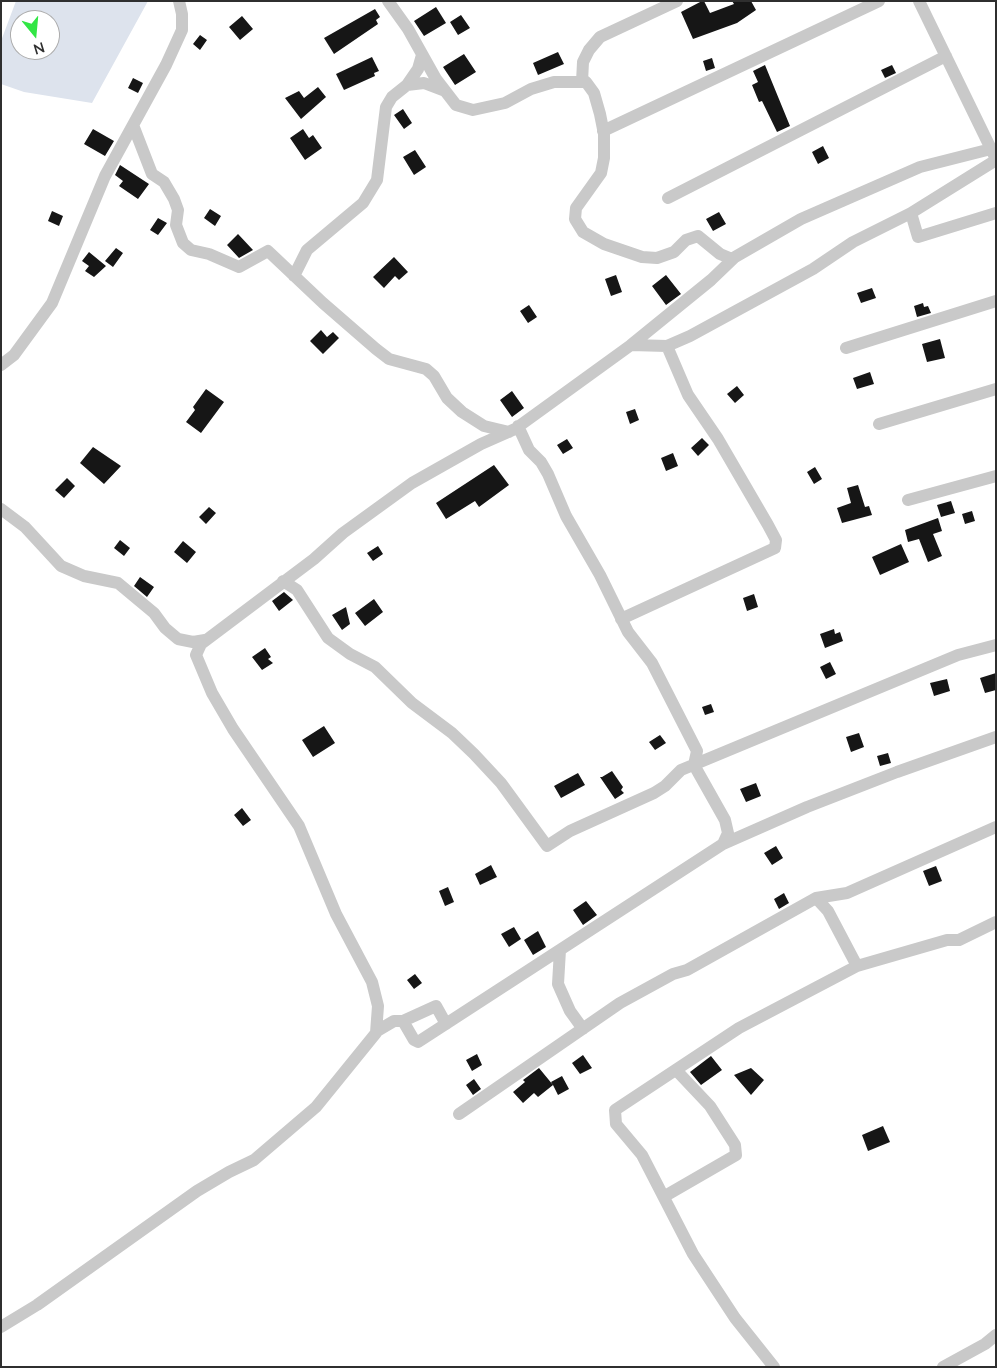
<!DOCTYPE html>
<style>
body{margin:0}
#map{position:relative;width:997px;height:1368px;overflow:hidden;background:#fff;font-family:Lato,sans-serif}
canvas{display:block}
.frame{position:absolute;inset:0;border:2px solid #2f2f2f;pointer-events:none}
.north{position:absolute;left:10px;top:10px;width:50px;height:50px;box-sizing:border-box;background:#fff;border:1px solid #acacac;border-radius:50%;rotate:163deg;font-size:14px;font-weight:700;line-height:20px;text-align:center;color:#2f2f2f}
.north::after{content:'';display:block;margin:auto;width:18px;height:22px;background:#32e645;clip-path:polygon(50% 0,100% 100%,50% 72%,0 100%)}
</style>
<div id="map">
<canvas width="997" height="1368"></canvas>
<div class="frame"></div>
<div class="north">N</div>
</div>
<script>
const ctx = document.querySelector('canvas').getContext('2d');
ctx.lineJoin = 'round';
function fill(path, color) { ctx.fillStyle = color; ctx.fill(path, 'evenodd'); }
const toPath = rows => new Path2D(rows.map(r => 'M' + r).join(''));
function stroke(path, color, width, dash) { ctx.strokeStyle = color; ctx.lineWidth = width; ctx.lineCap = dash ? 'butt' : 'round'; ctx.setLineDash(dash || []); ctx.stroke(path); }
const green = toPath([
 [16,1,148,1,92,103,24,92,1,84,1,41],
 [20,20,50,20,50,50,20,50]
]);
const building = toPath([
 [702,1,704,1,710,13,734,4,732,1,751,1,756,10,737,23,693,39,681,12],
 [436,7,446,23,424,36,414,21],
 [375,9,380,17,376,20,378,24,334,54,324,38],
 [461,15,470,28,458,35,450,22],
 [242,16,253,29,240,40,229,27],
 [200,35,207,40,200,50,193,44],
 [558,52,564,64,538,75,533,63],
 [464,54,476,72,455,85,443,67],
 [372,57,379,71,374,73,375,76,344,90,336,74],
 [712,58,715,68,706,71,703,61],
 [765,65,790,126,777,132,762,101,759,102,752,85,758,82,753,71],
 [892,65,896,73,885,78,881,70],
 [133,78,143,83,138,93,128,88],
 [318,87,326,97,301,119,285,98,299,91,304,98],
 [403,109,412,123,404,129,394,115],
 [93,129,114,141,105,156,84,144],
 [303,129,309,138,313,135,322,148,305,160,290,138],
 [823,146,829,158,818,164,812,152],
 [415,150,426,167,414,175,403,157],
 [120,165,149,184,138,199,119,186,123,181,115,175],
 [210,209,221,216,215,226,204,218],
 [52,211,63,216,59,226,48,221],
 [719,212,726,224,713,231,706,219],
 [158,218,167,223,158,235,150,230],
 [238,234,253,250,239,258,227,245],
 [116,248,123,253,113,267,105,261],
 [89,252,106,266,94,277,85,271,89,266,82,261],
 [394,257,408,272,399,280,395,276,384,288,373,277],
 [616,275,622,292,611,296,605,279],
 [666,275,681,294,666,305,652,286],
 [872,288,876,298,861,303,857,293],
 [923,303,924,307,928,306,931,313,917,317,914,306],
 [529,305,537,317,528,323,520,311],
 [321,330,327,337,333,332,339,338,323,354,310,341],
 [940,339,945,358,927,362,922,344],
 [870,372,874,384,857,389,853,378],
 [737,386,744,395,735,403,727,394],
 [206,389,224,402,201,433,186,422,195,410,193,407],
 [512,391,524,408,512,417,500,400],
 [635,409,639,420,630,424,626,412],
 [702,438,709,445,698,456,691,448],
 [567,439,573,448,563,454,557,445],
 [93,447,121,466,104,484,80,463],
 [673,453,678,466,666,471,661,458],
 [494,465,509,485,479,507,475,501,446,519,436,503],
 [815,467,822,479,814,484,807,472],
 [67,478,75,486,64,498,55,490],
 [858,485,865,507,869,506,872,515,842,523,837,508,851,503,847,488],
 [951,501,955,513,941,517,937,505],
 [209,507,216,513,206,524,199,517],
 [972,511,975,521,965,524,962,514],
 [938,518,942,531,933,534,942,556,928,562,919,539,908,542,905,530],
 [120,540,130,548,124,556,114,548],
 [183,541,196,552,187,563,174,552],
 [901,544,909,562,880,575,872,557],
 [378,546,383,554,373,561,367,553],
 [140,577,154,587,147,597,134,586],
 [284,592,293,600,279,611,272,601],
 [754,594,758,607,747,611,743,598],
 [374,599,383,612,365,626,355,613],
 [346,607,350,624,342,630,332,615],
 [834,629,835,634,840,632,843,641,825,648,820,634],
 [265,648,271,657,268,659,273,663,262,670,252,657],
 [830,662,836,674,826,679,820,667],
 [996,673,996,690,985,693,980,678],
 [947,679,950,691,934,696,930,683],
 [711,704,714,712,705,715,702,707],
 [324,726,335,743,313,757,302,740],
 [859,733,864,747,851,752,846,737],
 [660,735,666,743,655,750,649,742],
 [888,753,891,763,880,766,877,756],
 [612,771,623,787,621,790,624,793,615,799,600,777,602,777],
 [578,773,585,785,561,798,554,786],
 [756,783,761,796,746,802,740,789],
 [242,808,251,820,243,826,234,815],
 [776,846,783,858,772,865,764,853],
 [491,865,497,877,480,885,475,874],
 [936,866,942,881,929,886,923,871],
 [448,887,454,902,445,906,439,891],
 [784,893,789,903,779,909,774,899],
 [586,901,597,915,583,925,573,910],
 [514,927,521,939,509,947,501,934],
 [538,931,546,947,533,955,524,940],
 [415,974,422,983,414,989,407,980],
 [477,1054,482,1065,472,1071,466,1060],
 [583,1055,592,1068,580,1074,572,1063],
 [711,1056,722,1070,701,1085,690,1072],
 [539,1068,553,1085,551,1082,562,1076,569,1089,558,1095,553,1085,538,1097,534,1093,523,1103,513,1092,525,1082,523,1080],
 [751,1068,764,1080,751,1095,734,1075],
 [474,1079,481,1089,473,1095,466,1085],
 [883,1126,890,1142,868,1151,862,1135]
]);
const minor = toPath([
 [388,1,408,29,436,79,456,105,473,110,505,103,531,89,554,82,586,82,594,93,600,114,604,134,604,158,601,173,576,208,575,219,583,232,604,244,642,257,657,258,674,252,686,240,698,236,720,254,732,259],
 [919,1,995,157],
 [582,82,583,62,589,50,600,37,677,1],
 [407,85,424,83,445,91],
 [133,125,152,174,164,182,174,199,178,210,176,225,183,243,191,250,209,254,239,267,268,251,323,303,376,349,389,359,426,369,434,376,447,398,462,412,484,426,509,432],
 [603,131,879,1],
 [668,198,946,56],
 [911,213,918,237,996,213],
 [294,276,307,250,363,203,377,180,386,107,392,97,407,85,418,69,422,55],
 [631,345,711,280,735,257,801,219,920,167,991,149],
 [846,348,996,301],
 [1,365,14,355,52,303,105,176,166,65,182,30,182,14,179,1],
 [879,424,996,389],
 [518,426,529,450,541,462,548,474,566,516,600,575,628,632,652,663,697,751,694,765,725,820,728,833,723,844],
 [908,500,996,476],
 [1,509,25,527,61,566,84,576,118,583,154,613,165,628,178,639,193,642,205,640],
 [283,581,297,590,328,638,350,654,375,667,412,703,452,733,474,754,501,783,547,846,570,831,654,793,665,786,681,770,958,655,996,645],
 [621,619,775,548,776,540,768,525,718,439,688,395,667,346],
 [816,898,828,911,857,966],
 [560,950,558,984,570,1011,583,1029],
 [403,1021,436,1006,446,1024],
 [377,1031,394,1021,403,1021,414,1040,418,1042,723,844,807,807,897,772,996,737],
 [459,1114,620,1003,673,974,687,970,816,898,847,893,996,827],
 [665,1196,736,1155,735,1145,710,1106,676,1070],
 [1,1327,37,1305,197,1191,229,1172,254,1160,316,1107,376,1033,378,1006,372,982,336,914,299,826,233,729,212,693,196,655,201,644,314,559,343,533,412,483,481,444,515,429,631,345,667,346,690,336,813,269,853,242,911,213,996,160],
 [774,1367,735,1318,693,1254,642,1155,616,1124,615,1110,739,1028,857,966,947,940,959,940,996,922],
 [943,1367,985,1344,996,1335]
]);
fill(green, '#dde3ed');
fill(building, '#161616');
stroke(minor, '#c9c9c9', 12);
</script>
